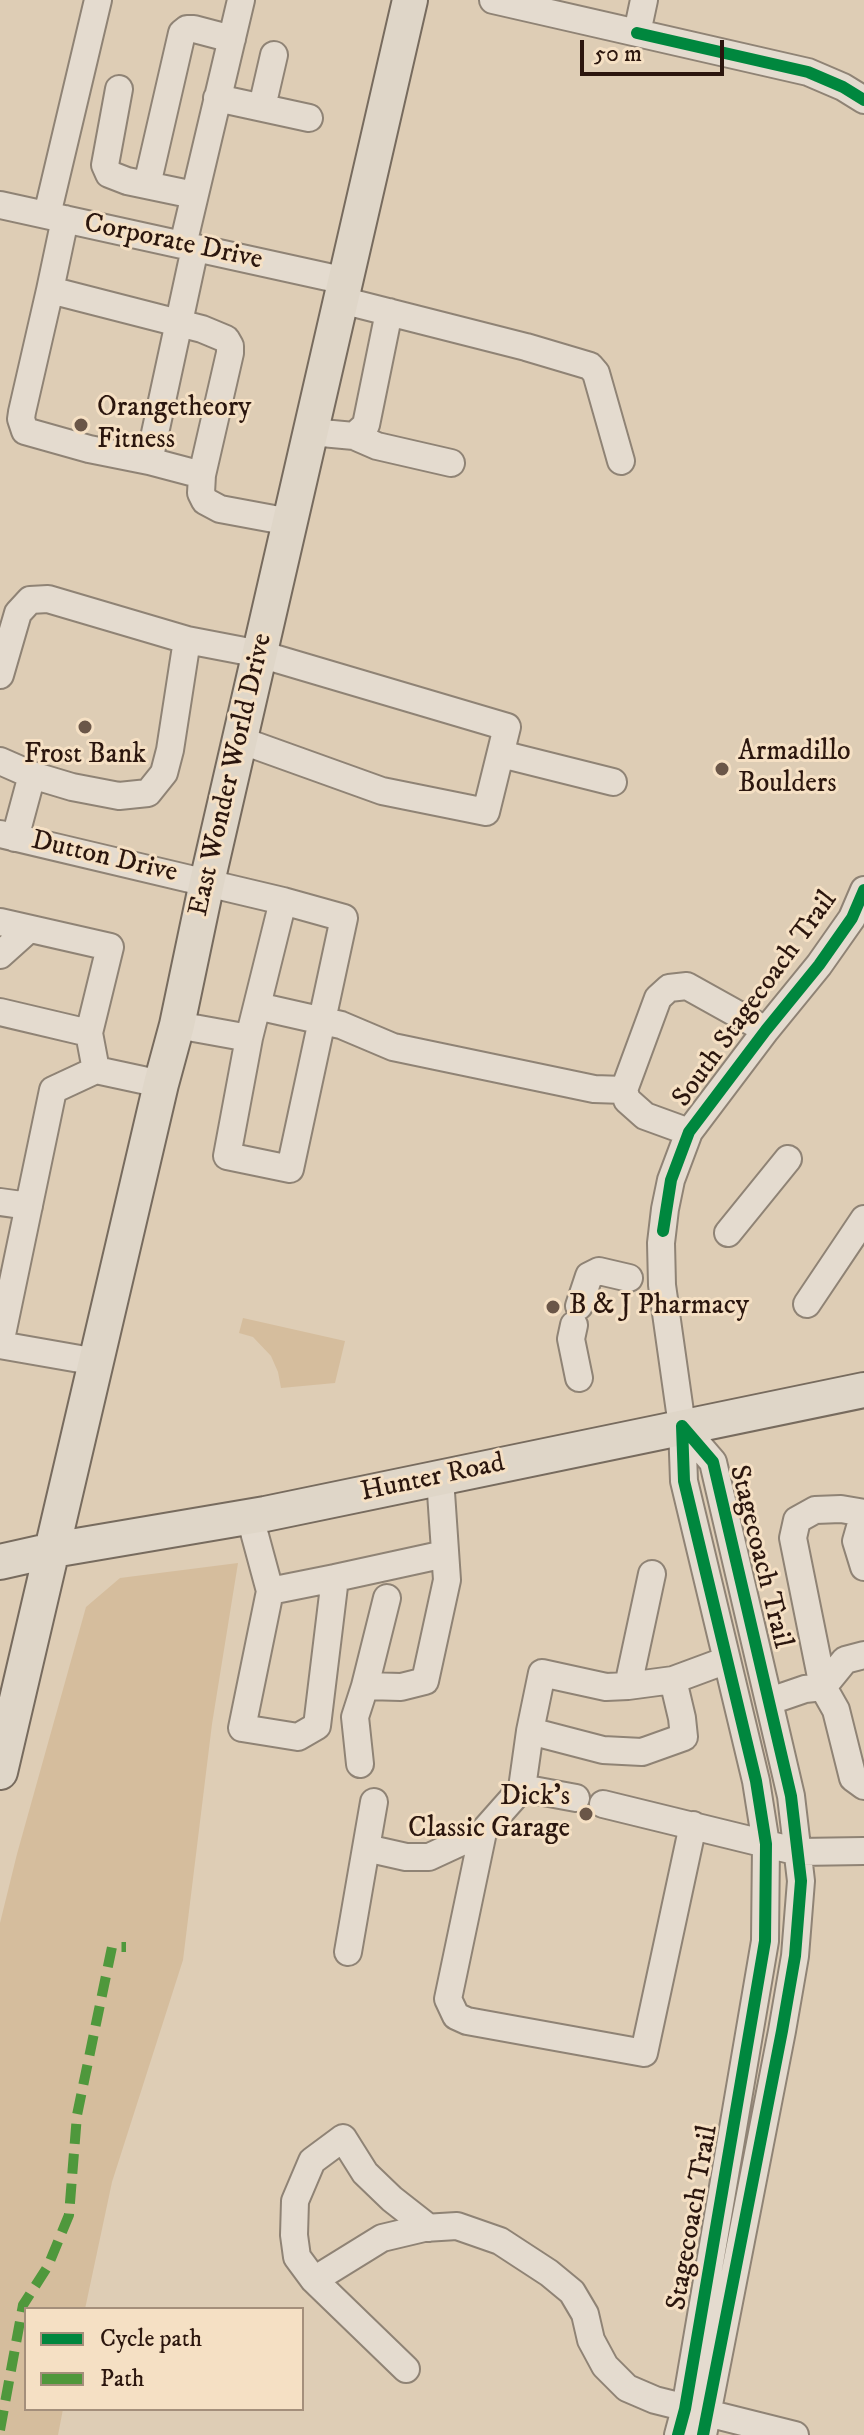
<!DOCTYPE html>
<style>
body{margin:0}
#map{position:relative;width:864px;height:2435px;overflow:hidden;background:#decdb5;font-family:"IM FELL DW Pica",serif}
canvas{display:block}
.legend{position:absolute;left:24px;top:2307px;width:280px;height:104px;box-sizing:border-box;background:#f5e0c4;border:2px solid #a48f7b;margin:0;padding:10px 14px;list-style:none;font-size:24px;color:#2b160e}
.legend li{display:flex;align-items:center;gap:16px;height:40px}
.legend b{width:40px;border:2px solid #a48f7b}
.scale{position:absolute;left:580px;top:40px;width:144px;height:36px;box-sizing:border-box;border:4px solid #2b160e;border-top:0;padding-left:10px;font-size:24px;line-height:28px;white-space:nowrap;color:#2b160e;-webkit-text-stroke:6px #f5e0c4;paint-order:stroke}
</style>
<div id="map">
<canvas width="864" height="2435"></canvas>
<ul class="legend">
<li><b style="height:10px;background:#00873e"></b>Cycle path</li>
<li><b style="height:10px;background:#4f983c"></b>Path</li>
</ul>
<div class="scale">50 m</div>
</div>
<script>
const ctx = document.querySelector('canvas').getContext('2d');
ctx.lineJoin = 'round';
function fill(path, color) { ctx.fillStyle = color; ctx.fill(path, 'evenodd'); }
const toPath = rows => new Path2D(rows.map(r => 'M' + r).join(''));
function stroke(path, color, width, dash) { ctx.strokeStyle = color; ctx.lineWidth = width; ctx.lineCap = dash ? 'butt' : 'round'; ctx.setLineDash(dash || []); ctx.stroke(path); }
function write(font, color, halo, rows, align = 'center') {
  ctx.font = font + ' "IM FELL DW Pica",serif'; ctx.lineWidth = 6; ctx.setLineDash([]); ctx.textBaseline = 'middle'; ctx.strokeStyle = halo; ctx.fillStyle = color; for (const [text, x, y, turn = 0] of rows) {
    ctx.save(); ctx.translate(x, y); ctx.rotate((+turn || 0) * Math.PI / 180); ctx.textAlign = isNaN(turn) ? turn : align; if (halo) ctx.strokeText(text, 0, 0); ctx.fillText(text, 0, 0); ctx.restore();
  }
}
const green = toPath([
 [243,1318,345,1341,335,1383,281,1388,278,1372,271,1356,253,1337,239,1333],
 [238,1563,212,1724,183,1960,112,2182,85,2309,26,2309,26,2409,63,2409,58,2435,0,2435,0,1923,17,1854,86,1607,120,1578]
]);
const minor = toPath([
 [493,0,808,72,843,87,864,100],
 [637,33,644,0],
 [119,89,105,165,109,174,127,181,194,195],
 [217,98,309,118],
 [262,107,274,55],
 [147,185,182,33,187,29,194,29,232,39],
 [0,205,346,281],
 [47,215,98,0],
 [183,245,241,0],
 [50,290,65,219],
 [341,300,526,347,590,366,596,373,621,461],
 [311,432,354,436,366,425,389,312],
 [354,436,377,446,451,463],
 [149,461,195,248],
 [202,475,149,461,89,449,25,431,21,419,22,412,50,290,202,329,226,339,230,346,230,353,202,475,201,493,205,501,220,509,290,522],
 [187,640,260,654,507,727,486,812,382,791,240,740],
 [0,675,18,613,30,600,48,599,187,640,170,750,164,773,148,793,119,796,72,787,32,775,0,761],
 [501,754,613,782],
 [0,834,283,901,249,1038,177,1025],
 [15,838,32,775],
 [0,922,110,947,89,1033,96,1070],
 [0,955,29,929],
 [257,1006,341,1025,393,1047,594,1089,624,1090],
 [0,1012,89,1033],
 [249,1038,227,1156,290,1169,344,918,283,901],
 [689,1132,645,1116,627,1100,624,1090,658,998,669,988,687,986,766,1030],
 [0,1202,29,1206],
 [728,1233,788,1159],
 [807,1304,864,1219],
 [579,1306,589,1276,599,1271,629,1278],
 [574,1325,571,1339,579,1378],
 [0,1344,53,1090,96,1070,161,1084],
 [0,1345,97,1362],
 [682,1426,713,1462,791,1796,801,1881,795,1956,782,2031,703,2435],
 [864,1513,856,1541,864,1567],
 [250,1517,270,1591,242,1728,298,1737,317,1726,335,1578,445,1554],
 [270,1591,335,1578],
 [365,1686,387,1598],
 [628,1686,652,1574],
 [823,1687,793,1538,797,1520,815,1510,841,1509,864,1513],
 [823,1687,845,1660,864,1655],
 [770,1701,805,1689,823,1687,836,1710,853,1778,864,1786],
 [530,1731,603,1750,642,1752,684,1737,682,1718,673,1680],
 [360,1764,355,1717,365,1686,401,1687,425,1681,447,1580,440,1478],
 [522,1788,576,1798],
 [603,1804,799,1852,864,1851],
 [483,1832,448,1999,456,2016,467,2021,644,2053,693,1825],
 [366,1848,374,1802],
 [348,1952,366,1848,406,1857,429,1857,483,1832,522,1788,530,1731,542,1673,606,1687,628,1686,673,1680,727,1660],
 [314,2280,382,2238,424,2228,457,2226,500,2241,549,2273,572,2292,585,2314,591,2340,605,2366,627,2388,655,2400,795,2435],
 [406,2369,314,2280,297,2257,294,2235,295,2201,312,2161,343,2138,365,2173,392,2199,429,2228],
 [678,2435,685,2409,765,1941,766,1844,756,1781,684,1481,682,1426,662,1285,661,1243,665,1209,671,1180,689,1132,766,1030,819,965,852,918,864,890]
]);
const major = toPath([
 [0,1562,53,1550,265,1514,864,1390],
 [0,1772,161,1084,177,1025,207,882,410,0]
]);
const quiet = toPath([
 [0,2430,23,2305,48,2266,69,2215,77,2115,112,1947,126,1947]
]);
const cycleway = toPath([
 [637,33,808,72,843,87,864,100],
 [663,1231,671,1180,689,1132,766,1030,819,965,852,918,864,890],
 [682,1426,713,1462,791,1796,801,1881,795,1956,782,2031,703,2435],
 [678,2435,685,2409,765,1941,766,1844,756,1781,684,1481,682,1426]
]);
const markers = [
 [81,425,8,"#6a5648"],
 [85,727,8,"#6a5648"],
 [722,769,8,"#6a5648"],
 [553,1307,8,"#6a5648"],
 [586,1814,8,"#6a5648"]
];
const streetNames = [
 ["Corporate Drive",173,243,12],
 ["East Wonder World Drive",232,775,-77],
 ["Dutton Drive",104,858,13],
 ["South Stagecoach Trail",756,1000,-54],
 ["Hunter Road",433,1479,-12],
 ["Stagecoach Trail",759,1557,76],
 ["Stagecoach Trail",694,2218,-80]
];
const poiNames = [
 ["Orangetheory",97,409],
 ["Fitness",97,441],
 ["Armadillo",738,753],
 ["Boulders",738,785],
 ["Frost Bank",85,756,"center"],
 ["B & J Pharmacy",569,1307],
 ["Dick's",570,1798,"right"],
 ["Classic Garage",570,1830,"right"]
];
fill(green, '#d5bd9d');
stroke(minor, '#8f8375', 30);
stroke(major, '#776b5e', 38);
stroke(minor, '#e4dbcf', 26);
stroke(major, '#dfd6c8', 34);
stroke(quiet, '#4f983c', 10, [20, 10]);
stroke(cycleway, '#00873e', 12);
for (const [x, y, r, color] of markers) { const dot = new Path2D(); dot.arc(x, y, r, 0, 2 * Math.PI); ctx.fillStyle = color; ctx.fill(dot); stroke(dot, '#f5e0c4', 3); }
write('28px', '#2b160e', '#f5e0c4', streetNames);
write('28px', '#2b160e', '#f5e0c4', poiNames, 'left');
</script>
